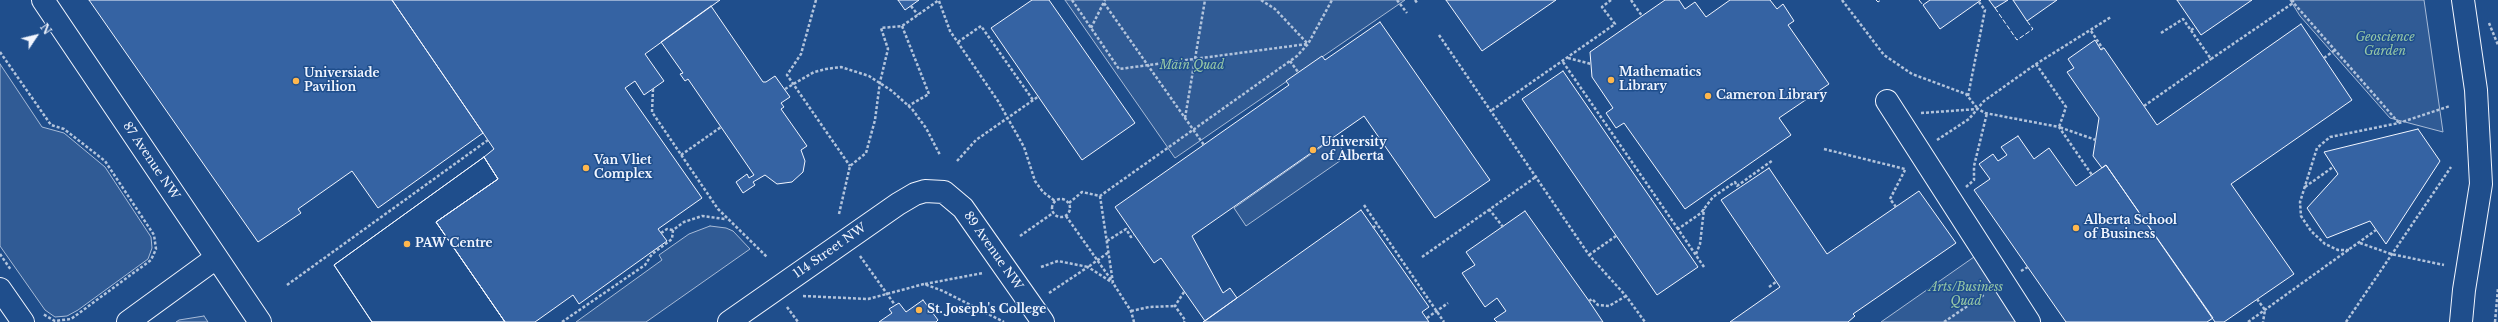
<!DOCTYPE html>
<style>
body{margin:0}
#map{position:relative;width:2498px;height:322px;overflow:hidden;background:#1f4e8c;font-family:"Libre Baskerville",serif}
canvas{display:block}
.north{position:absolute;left:16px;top:16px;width:40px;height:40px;-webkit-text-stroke:3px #1f4e8c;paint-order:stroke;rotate:55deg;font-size:11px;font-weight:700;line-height:16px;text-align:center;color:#f2f6ff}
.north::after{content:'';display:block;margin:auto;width:14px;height:18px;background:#f2f6ff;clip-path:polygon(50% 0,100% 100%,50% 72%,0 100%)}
</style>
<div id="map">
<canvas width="2498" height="322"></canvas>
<div class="north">N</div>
</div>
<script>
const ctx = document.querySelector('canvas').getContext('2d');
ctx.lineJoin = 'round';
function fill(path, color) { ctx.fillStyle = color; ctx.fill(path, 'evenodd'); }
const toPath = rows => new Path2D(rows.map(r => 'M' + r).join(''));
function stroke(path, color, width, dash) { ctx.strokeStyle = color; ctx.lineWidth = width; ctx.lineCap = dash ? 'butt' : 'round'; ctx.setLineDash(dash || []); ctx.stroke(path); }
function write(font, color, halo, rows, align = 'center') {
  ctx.font = font + ' "Libre Baskerville",serif'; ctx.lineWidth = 3; ctx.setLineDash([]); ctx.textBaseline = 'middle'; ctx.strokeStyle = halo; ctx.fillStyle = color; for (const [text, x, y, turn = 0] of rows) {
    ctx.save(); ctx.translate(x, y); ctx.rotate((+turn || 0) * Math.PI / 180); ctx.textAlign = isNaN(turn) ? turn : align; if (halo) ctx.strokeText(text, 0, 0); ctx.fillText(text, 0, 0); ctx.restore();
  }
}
const built = toPath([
 [1065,0,1405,0,1175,158,1065,0],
 [2290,0,2424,0,2443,132,2390,118,2300,16,2290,0],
 [0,64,42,127,64,133,105,167,151,237,152,248,148,259,78,310,67,316,55,317,45,310,0,246,0,64],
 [1334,138,1347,156,1246,226,1234,208,1334,138],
 [710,226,726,228,733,231,750,249,646,322,576,322,662,260,659,255,689,234,710,226],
 [1974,257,2016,322,1881,322,1974,257],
 [204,316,208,322,176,322,179,320,204,316]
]);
const building = toPath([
 [89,0,392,0,483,133,378,208,352,171,298,209,301,213,258,242,89,0],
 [392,0,720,0,645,54,664,81,644,95,635,81,625,88,702,198,658,229,667,241,579,304,573,295,535,322,505,322,436,222,498,179,484,157,494,149,392,0],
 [898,0,919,0,905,10,898,0],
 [1032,0,1049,0,1135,123,1082,160,991,28,1032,0],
 [1446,0,1556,0,1482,51,1446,0],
 [1665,0,1679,0,1685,9,1695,2,1706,17,1730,0,1770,0,1777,9,1783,4,1794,21,1788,25,1829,84,1779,118,1791,135,1685,209,1624,123,1616,128,1606,113,1613,108,1592,77,1590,52,1665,0],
 [1930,0,1981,0,1940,29,1923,5,1930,0],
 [1989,0,2008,0,1995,8,1989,0],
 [2013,0,2057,0,2027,21,2013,0],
 [2177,0,2252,0,2201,35,2177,0],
 [711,6,763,82,766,82,775,76,790,97,781,103,784,107,781,109,807,146,801,150,805,161,803,172,792,182,777,184,765,175,753,182,755,185,743,193,736,182,747,174,749,178,754,175,688,79,685,81,680,74,683,73,661,42,711,6],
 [1380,22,1490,180,1435,218,1364,116,1192,236,1223,293,1230,288,1237,298,1205,321,1161,258,1154,263,1115,207,1289,85,1286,81,1322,56,1325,60,1380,22],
 [2301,24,2352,100,2231,184,2294,274,2224,322,2215,322,2106,165,2102,168,2093,156,2099,118,2067,72,2074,68,2068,59,2095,40,2101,50,2104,48,2157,125,2301,24],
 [1563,71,1698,267,1657,295,1522,99,1563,71],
 [2418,129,2440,161,2386,244,2370,221,2327,238,2307,208,2338,174,2324,152,2418,129],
 [2018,136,2034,159,2049,148,2076,186,2106,165,2213,318,2207,322,2066,322,1974,190,1990,179,1979,164,1993,154,1998,161,2007,155,2001,147,2018,136],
 [484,157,498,179,436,222,505,322,372,322,334,265,484,157],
 [484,157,498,179,436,222,505,322,372,322,334,265,484,157],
 [1769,168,1827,254,1919,191,1956,243,1853,314,1855,316,1848,322,1730,322,1780,287,1721,200,1769,168],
 [1361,210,1429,307,1422,312,1429,322,1203,322,1361,210],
 [1525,211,1589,301,1603,322,1497,322,1494,319,1506,311,1497,298,1485,307,1462,273,1475,265,1466,252,1525,211],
 [923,300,938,320,936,322,879,322,892,313,889,309,899,303,906,312,923,300]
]);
const path = toPath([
 [816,0,801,54,787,75,850,166],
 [1072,0,1119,69,1307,44],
 [1261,0,1275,9,1308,44],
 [1397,0,1407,13],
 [1415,0,1418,4],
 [1631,0,1642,16],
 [1842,0,1884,55,1912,74,1966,94,1978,109],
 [2291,0,2399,123],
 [939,1,950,31,998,101,1024,147,1035,181,1043,192,1055,201],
 [1104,3,1204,145],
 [911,6,918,15],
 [2489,23,2498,45],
 [902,26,929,94,908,106],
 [1091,28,1105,0],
 [2191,30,2196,27],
 [2091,31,2103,49],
 [2161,33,2183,19,2211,59,2293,3,2293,0],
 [1439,35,1589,255,1626,296,1645,322],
 [958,42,981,26,1033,100],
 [0,52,51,125,64,129,105,161,154,235,156,249,151,260,71,319,55,321,43,314],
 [1568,58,1591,64],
 [2324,58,2335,50],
 [1290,61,1298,72],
 [1563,62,1678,229],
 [2036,64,2066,107,2059,127,2096,140],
 [653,89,652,112,718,209,767,257],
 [785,89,814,72,826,69,841,67,869,76,892,91,912,109,926,128,940,155],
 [1968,96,1985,10,1979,2],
 [2144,106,2211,59],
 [1492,110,1615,24,1602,7,1611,0],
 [1921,113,1978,109,1985,113,2059,127,2092,175],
 [1185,118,1205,0],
 [1937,140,1969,119,1984,101,2036,64,2111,17],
 [1824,149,1905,169],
 [681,155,721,127],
 [957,161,976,140,1039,96],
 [1966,187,1974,180,1974,166,1987,113],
 [2305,187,2333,167],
 [1100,196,1113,283,1131,311,1134,322],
 '1052 208a9 9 0 1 1 18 0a9 9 0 1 1-18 0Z',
 [1069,203,1082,192,1100,196,1297,56,1308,44,1332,0],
 [1364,205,1444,322],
 [1896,207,1890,199,1905,170],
 [1489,209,1503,227],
 [839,214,850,166,866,153,875,120,880,82,888,49,881,28,902,26,939,0],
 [1066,216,1112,281],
 [1373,228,1377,224],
 [661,233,667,229,673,230],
 [1020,236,1053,213],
 [1107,241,1126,229,1131,237,1134,235],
 [2360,243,2391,254,2444,265],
 [2349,250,2338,250,2325,244,2311,231,2301,216,2300,202,2317,148,2330,137,2399,123,2450,106],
 [0,254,11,270],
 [1696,254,1700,244,1704,209],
 [1589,255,1616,236],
 [860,256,895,305],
 [1422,257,1537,176],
 [1041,267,1058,261,1088,267,1109,252],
 [1704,267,1678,229,1701,213,1713,197,1735,182,1737,186,1773,160],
 [2021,271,2028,267],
 [925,284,983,273],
 [287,285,488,140],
 [1769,287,1776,282],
 [1184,292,1175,306,1185,320,1184,322],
 [1049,293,1088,267,1113,283],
 [803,296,868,299,924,284,943,291,1004,322],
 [2257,299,2265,310,2263,322],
 [1589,301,1592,299,1598,305,1609,306,1626,296],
 [787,307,798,322],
 [1131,311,1149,307,1175,306],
 [1427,318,1448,303],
 [562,322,645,265,652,254,672,239,673,230,684,222,702,216,725,219],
 [1944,322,1985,294],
 [2248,322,2376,230],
 [2346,322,2451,167],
 [2495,322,2498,288]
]);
const minor = toPath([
 [1887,101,2029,322],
 [0,289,23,322],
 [128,322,216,258],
 [729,322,898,204,915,194,925,191,944,192,963,208,1043,322],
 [2461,322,2464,290,2481,184,2476,90,2463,0]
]);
const major = toPath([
 [43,0,260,322]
]);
const fence = toPath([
 [1876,0,1878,2,1881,0],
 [1919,0,1923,5],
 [1995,8,2017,40,2033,29,2027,21]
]);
const markers = [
 [1611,80,4,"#ffb74d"],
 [296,81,4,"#ffb74d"],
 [1708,96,4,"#ffb74d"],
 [1313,150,4,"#ffb74d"],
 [586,168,4,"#ffb74d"],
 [2076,228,4,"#ffb74d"],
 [407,244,4,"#ffb74d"],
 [919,310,4,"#ffb74d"]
];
const parkNames = [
 ["Geoscience",2385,38],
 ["Garden",2385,52],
 ["Main Quad",1192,66],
 ["Arts/Business",1966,288],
 ["Quad",1966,302]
];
const poiNames = [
 ["Mathematics",1619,73],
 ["Library",1619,87],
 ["Universiade",304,74],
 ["Pavilion",304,88],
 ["Cameron Library",1716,96],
 ["University",1321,143],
 ["of Alberta",1321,157],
 ["Van Vliet",594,161],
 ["Complex",594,175],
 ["Alberta School",2084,221],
 ["of Business",2084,235],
 ["PAW Centre",415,244],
 ["St. Joseph's College",927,310]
];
const streetNames = [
 ["87 Avenue NW",151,161,56],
 ["114 Street NW",830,251,-35],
 ["89 Avenue NW",993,251,55]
];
fill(built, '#305b95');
stroke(built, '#a8bbd7', 1);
fill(building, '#3563a3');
stroke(building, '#f2f6ff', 1);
stroke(minor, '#f2f6ff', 24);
stroke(major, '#f2f6ff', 24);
stroke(path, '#b3c4dc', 2.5, [3, 2]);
stroke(minor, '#1f4e8c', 22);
stroke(major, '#1f4e8c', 22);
stroke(fence, '#f2f6ff', 1, [5, 2]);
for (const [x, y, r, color] of markers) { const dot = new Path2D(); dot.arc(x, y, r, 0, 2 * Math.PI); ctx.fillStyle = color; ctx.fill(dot); stroke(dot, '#1f4e8c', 1.5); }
write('italic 12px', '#97c8a6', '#1f4e8c', parkNames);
write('bold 12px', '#f2f6ff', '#1f4e8c', poiNames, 'left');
write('12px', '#f2f6ff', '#1f4e8c', streetNames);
</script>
